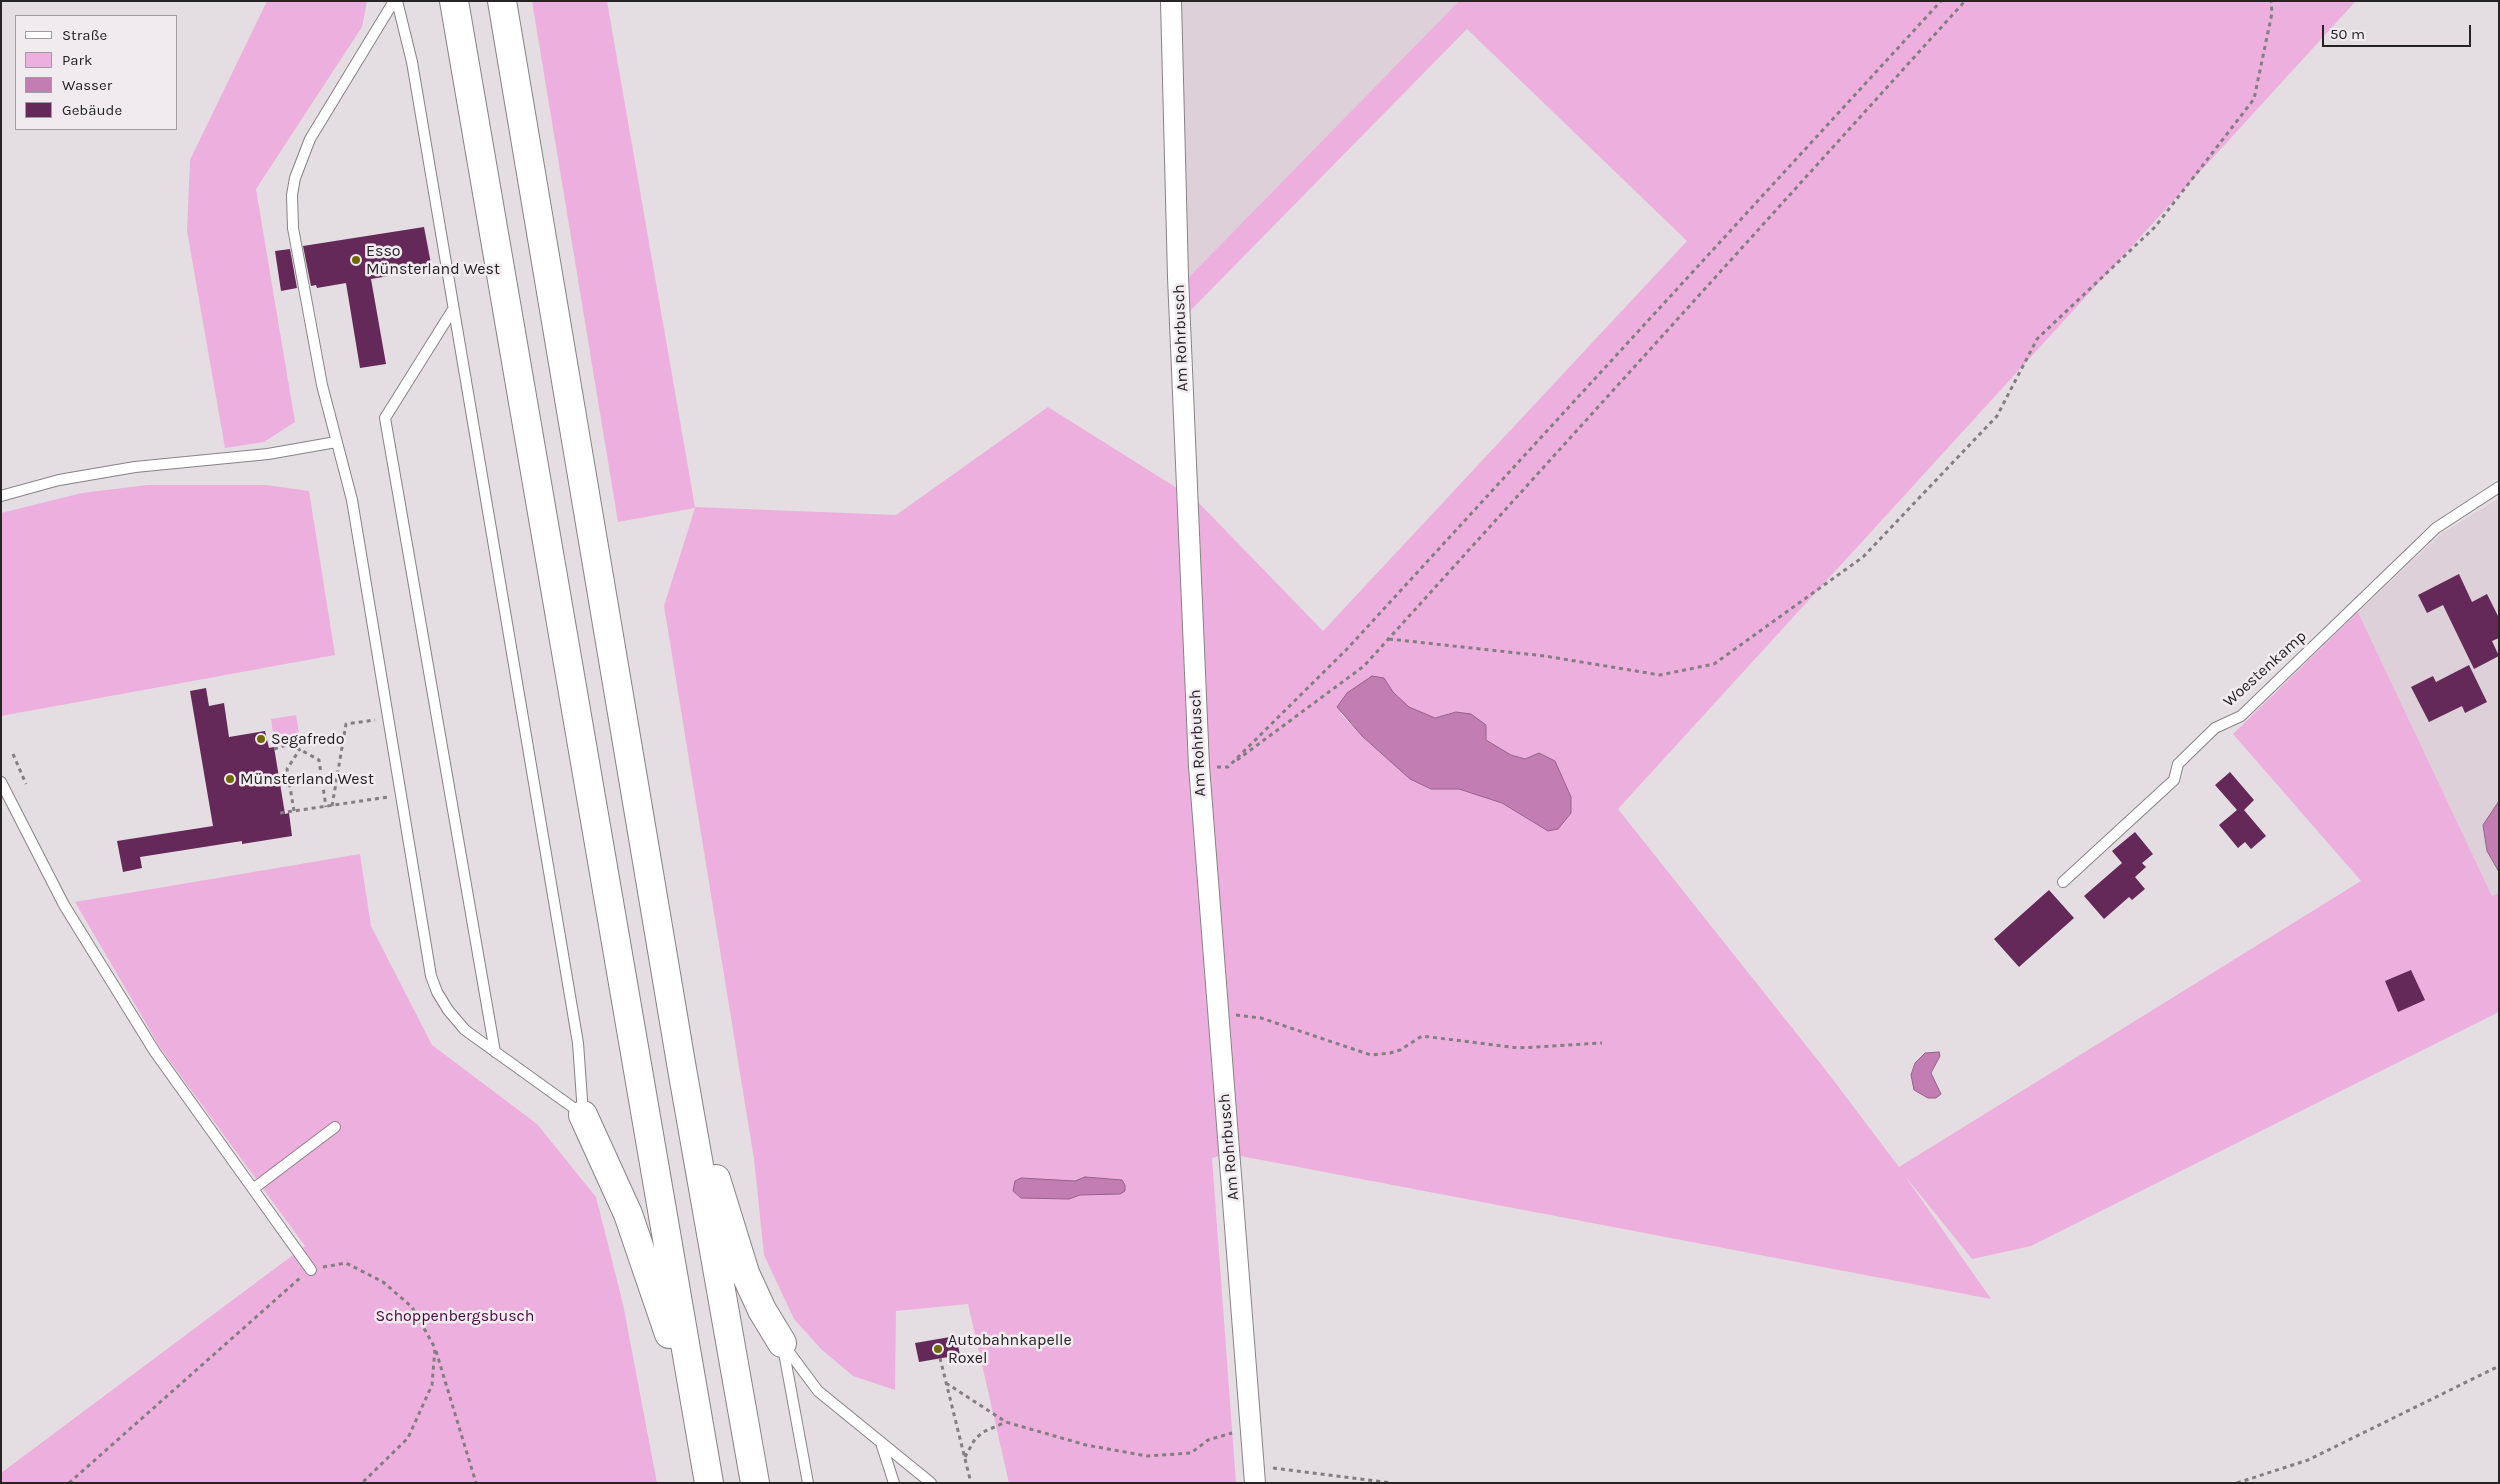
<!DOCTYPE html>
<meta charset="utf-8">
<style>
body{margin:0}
#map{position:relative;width:2500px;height:1484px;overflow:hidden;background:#e4dee2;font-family:Karla,sans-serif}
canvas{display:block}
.frame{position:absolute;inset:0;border:2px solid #252324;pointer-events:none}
.legend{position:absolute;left:15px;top:15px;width:162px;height:115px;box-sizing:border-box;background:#f1ebef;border:1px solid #9f9b9e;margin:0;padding:6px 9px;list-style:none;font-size:15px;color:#252324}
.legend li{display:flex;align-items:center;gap:10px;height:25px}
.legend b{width:25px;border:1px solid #9f9b9e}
.scale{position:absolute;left:2322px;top:25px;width:149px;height:22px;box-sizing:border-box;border:2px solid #252324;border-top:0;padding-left:6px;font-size:15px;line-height:18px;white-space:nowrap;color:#252324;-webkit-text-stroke:4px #f1ebef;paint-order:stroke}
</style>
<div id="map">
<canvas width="2500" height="1484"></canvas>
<div class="frame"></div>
<ul class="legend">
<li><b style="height:6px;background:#fff"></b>Straße</li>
<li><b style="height:14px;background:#edb0de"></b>Park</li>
<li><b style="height:14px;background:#c27eb3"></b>Wasser</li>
<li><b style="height:14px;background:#642859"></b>Gebäude</li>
</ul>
<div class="scale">50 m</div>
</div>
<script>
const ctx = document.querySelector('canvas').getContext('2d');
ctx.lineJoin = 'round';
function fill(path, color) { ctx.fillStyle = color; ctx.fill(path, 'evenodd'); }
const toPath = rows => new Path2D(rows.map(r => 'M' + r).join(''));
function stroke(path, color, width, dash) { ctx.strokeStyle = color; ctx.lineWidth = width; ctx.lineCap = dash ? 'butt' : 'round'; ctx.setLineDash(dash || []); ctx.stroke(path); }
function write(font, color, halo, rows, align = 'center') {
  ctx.font = font + ' Karla,sans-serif'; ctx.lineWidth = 5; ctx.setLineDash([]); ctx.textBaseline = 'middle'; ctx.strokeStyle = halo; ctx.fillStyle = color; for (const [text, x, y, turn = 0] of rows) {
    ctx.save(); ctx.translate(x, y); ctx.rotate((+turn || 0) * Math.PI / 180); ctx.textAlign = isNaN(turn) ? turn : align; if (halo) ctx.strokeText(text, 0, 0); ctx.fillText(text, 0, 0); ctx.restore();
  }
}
const built = toPath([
 [1180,1,1459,1,1189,277],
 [2499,498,2499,893,2492,896,2358,612,2441,534]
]);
const green = toPath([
 [267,1,367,1,362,27,256,189,295,422,264,442,225,448,187,231,190,160],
 [532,1,607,1,695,507,896,515,1048,407,1196,500,1323,631,1687,241,1467,29,1189,312,1189,277,1459,1,2356,1,1618,809,1828,1073,1899,1167,2361,881,2233,734,2358,612,2492,896,2499,893,2499,1012,2031,1246,1972,1259,1905,1176,1991,1299,1230,1154,1212,1158,1236,1483,1009,1483,968,1304,896,1311,895,1390,853,1376,821,1349,794,1319,764,1255,754,1159,664,606,695,508,618,522],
 [1384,678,1393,692,1409,707,1435,718,1456,712,1486,740,1511,755,1525,759,1539,753,1555,761,1570,797,1548,831,1502,803,1459,789,1431,789,1410,779,1362,736,1340,713],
 [147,485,266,485,309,491,335,655,1,716,1,513,82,493],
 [296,715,300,740,298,743,292,740,275,746,271,719],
 [360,854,371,926,432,1045,537,1124,596,1197,623,1304,657,1483,1,1483,1,1473,305,1246,161,1049,75,902]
]);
const water = toPath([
 [1372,676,1384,678,1393,692,1409,707,1435,718,1456,712,1471,714,1486,725,1486,740,1511,755,1525,759,1539,753,1555,761,1571,797,1571,813,1558,829,1548,831,1502,803,1459,789,1431,789,1410,779,1362,736,1337,707,1347,693,1372,676],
 [2499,801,2499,872,2487,851,2483,825,2499,801],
 [1939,1052,1940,1056,1931,1073,1941,1094,1936,1098,1928,1098,1914,1090,1911,1075,1915,1063,1925,1053,1939,1052],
 [1085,1177,1122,1180,1125,1185,1125,1191,1120,1194,1080,1195,1069,1199,1021,1198,1013,1191,1015,1181,1021,1178,1075,1181,1085,1177]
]);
const building = toPath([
 [424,227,432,269,371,279,386,364,360,368,346,283,317,288,316,285,311,286,303,246],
 [290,249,297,288,281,291,275,251],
 [2459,574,2472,602,2487,594,2499,618,2499,638,2492,641,2499,656,2474,669,2443,605,2427,613,2418,595],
 [2469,665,2487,702,2465,713,2462,706,2429,722,2411,687,2433,676,2436,682],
 [206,688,209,706,224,703,229,737,265,731,269,748,274,747,285,814,289,813,292,836,242,844,242,841,140,857,142,868,123,872,117,841,213,826,190,691],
 [2230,772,2254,800,2244,810,2266,836,2251,849,2245,842,2238,848,2219,825,2237,810,2215,785],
 [2135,832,2153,854,2142,863,2146,867,2135,877,2145,889,2132,900,2129,897,2104,919,2084,896,2122,863,2112,851],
 [2049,890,2074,918,2019,967,1994,939],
 [2411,970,2425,1000,2398,1012,2385,981],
 [956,1336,960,1355,919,1362,915,1343]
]);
const path = toPath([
 [1389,639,1545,656,1660,675,1714,664,1863,557,1997,416,2037,339,2155,227,2254,99,2272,13,2271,1],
 [274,749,290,744,319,760,326,807],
 [13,754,26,784],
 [1237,760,1364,666,1965,1],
 [1217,767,1228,767,1348,648,1941,1],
 [332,806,346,724,375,720],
 [294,811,287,769,300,749],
 [280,813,388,797],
 [1236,1015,1261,1018,1371,1055,1390,1053,1400,1050,1422,1036,1518,1048,1602,1043],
 [323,1267,346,1263,383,1282,412,1307,435,1348,432,1385,408,1438,362,1483],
 [436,1351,476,1483],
 [940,1358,971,1483],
 [946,1383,1006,1422,1086,1445,1147,1456,1191,1453,1208,1440,1232,1433],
 [965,1457,975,1439,983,1432,1006,1422],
 [1273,1468,1392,1483],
 [69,1483,300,1278],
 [2237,1483,2308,1460,2499,1366]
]);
const service = toPath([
 [394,1,310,139,295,178,292,195,293,228,322,385,352,500,431,976,437,992,448,1010,465,1030,582,1114],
 [397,1,412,62,578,1043,583,1114],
 [452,311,385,418,495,1052],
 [1,496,59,480,135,467,268,454,336,442],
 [1,782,64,905,155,1052,311,1270],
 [2063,882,2174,780,2178,764,2215,728,2241,716,2436,528,2499,487],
 [253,1189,335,1127],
 [783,1344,818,1391,931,1483],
 [783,1347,808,1483],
 [882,1446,894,1483]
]);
const minor = toPath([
 [1171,1,1178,277,1199,766,1255,1483]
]);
const motorway = toPath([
 [454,1,709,1483],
 [502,1,682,1069,755,1483],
 [583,1115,628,1214,669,1334],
 [716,1179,745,1273,762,1310,782,1343]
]);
const markers = [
 [356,260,5,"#6e6903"],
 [261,739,5,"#6e6903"],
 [230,779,5,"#6e6903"],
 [938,1349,5,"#6e6903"]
];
const poiNames = [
 ["Esso",366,251],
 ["Münsterland West",366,269],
 ["Segafredo",271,739],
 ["Münsterland West",240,779],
 ["Autobahnkapelle",948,1340],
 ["Roxel",948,1358]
];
const streetNames = [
 ["Am Rohrbusch",1181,338,-92],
 ["Woestenkamp",2265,669,-42],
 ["Am Rohrbusch",1198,743,-93],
 ["Am Rohrbusch",1229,1147,-95]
];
const parkNames = [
 ["Schoppenbergsbusch",455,1316]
];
fill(built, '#ddd0d9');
fill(green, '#edb0de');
fill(water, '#c27eb3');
stroke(water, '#936388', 1);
fill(building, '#642859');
stroke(service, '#888286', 12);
stroke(minor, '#888286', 22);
stroke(motorway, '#888286', 30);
stroke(path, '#827e81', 3, [4, 4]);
stroke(service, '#fff', 10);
stroke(minor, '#fff', 20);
stroke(motorway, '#fff', 28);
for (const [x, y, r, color] of markers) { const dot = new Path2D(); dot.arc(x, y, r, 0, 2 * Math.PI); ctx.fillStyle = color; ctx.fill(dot); stroke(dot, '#f1ebef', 2); }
write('16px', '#252324', '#f1ebef', poiNames, 'left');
write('16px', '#252324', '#f1ebef', streetNames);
write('16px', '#47093e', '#f1ebef', parkNames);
</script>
